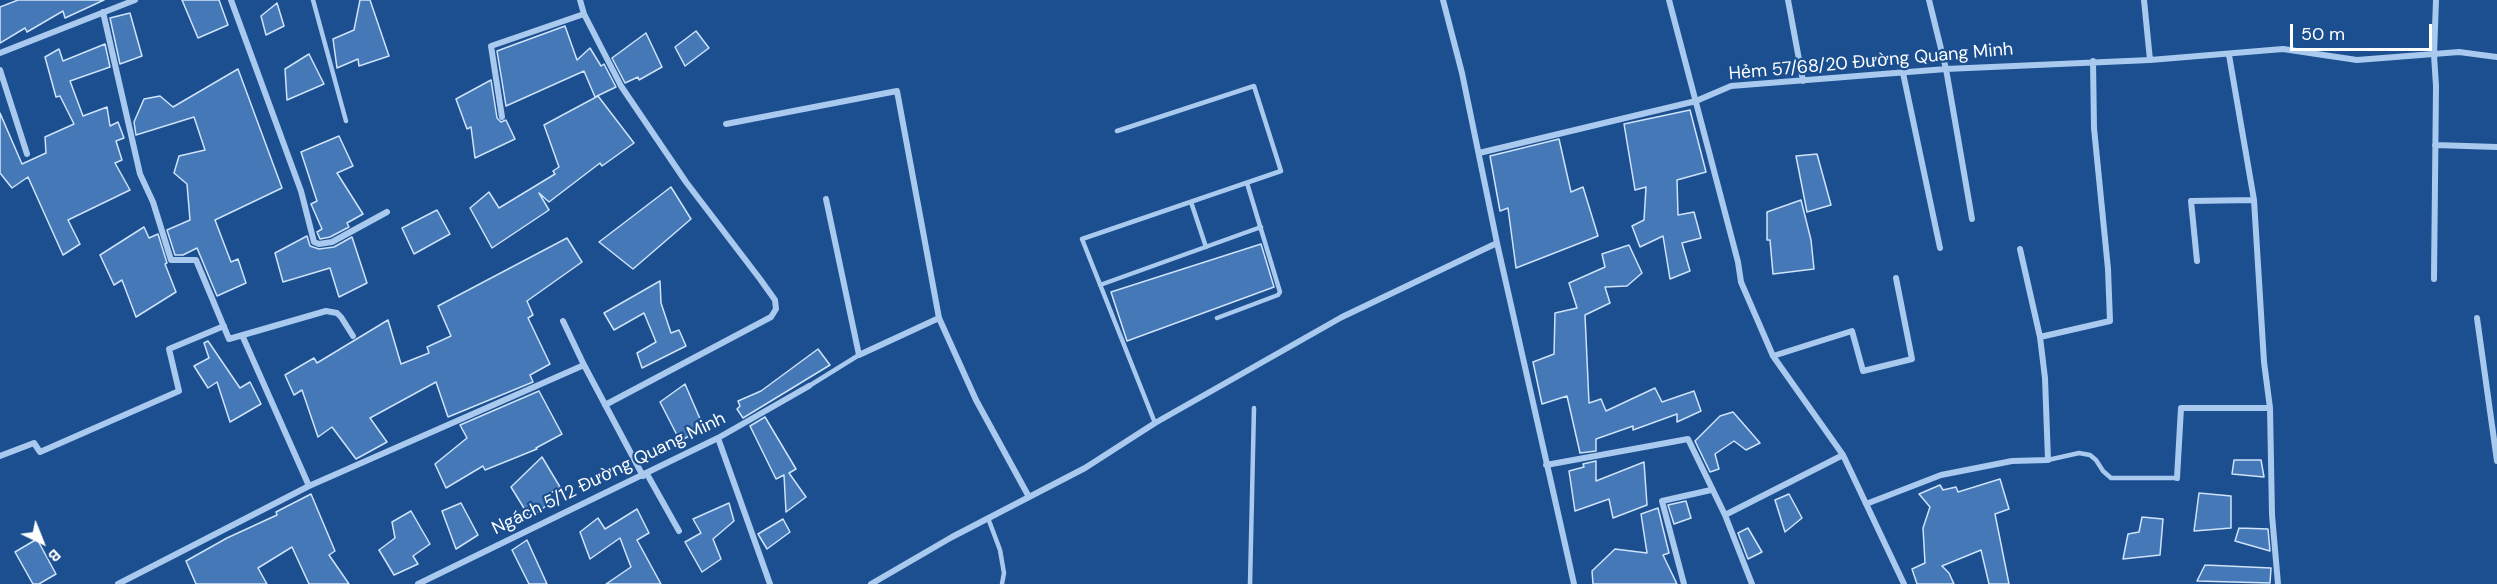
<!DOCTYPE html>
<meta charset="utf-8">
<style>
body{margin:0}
#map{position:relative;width:2497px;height:584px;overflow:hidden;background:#1b4f8f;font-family:"DM Sans",sans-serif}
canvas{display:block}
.north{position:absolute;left:12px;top:512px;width:60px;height:60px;-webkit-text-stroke:4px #1b4f8f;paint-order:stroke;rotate:137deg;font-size:16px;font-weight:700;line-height:24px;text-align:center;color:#fff}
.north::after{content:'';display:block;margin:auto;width:21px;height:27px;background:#fff;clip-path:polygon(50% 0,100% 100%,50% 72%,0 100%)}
.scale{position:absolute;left:2290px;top:24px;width:142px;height:27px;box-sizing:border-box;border:3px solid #fff;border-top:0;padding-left:8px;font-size:18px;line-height:21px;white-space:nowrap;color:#fff;-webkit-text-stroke:4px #1b4f8f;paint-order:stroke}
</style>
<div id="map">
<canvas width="2497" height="584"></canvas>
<div class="north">B</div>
<div class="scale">50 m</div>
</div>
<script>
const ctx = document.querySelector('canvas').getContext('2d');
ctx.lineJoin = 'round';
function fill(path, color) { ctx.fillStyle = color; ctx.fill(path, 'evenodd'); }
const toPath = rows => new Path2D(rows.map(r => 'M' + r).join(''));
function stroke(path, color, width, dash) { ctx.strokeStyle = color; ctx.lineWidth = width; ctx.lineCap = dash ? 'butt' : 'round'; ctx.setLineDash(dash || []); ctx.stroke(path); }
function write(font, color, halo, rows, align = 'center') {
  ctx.font = font + ' "DM Sans",sans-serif'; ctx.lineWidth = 4.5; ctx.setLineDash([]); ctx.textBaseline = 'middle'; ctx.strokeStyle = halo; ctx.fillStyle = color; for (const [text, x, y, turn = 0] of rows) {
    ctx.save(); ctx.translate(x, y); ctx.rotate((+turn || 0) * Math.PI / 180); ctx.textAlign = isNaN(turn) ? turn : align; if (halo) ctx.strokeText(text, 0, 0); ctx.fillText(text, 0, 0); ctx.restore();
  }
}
const building = toPath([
 [18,0,104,0,65,18,63,11,27,32,25,28,0,43,0,7,18,0],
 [182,0,219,0,228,25,198,38,182,0],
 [360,0,370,0,389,56,359,66,358,59,337,68,333,39,354,30,360,0],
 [277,3,284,26,266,35,261,16,277,3],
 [130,13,142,56,120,64,110,18,130,13],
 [565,26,577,60,590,48,601,66,604,64,616,87,595,97,584,71,506,106,497,51,565,26],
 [696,31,709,48,685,66,675,47,696,31],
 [646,33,662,67,639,80,638,77,625,83,612,58,646,33],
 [105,44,110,67,70,81,83,116,107,107,110,126,118,122,124,138,116,141,122,160,115,163,130,190,68,220,80,244,63,255,28,177,12,188,0,173,0,113,22,164,46,153,45,137,74,124,60,96,56,97,45,57,59,49,63,61,105,44],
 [309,54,324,84,287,100,285,69,309,54],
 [238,69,282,188,215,220,231,262,238,259,246,283,217,296,197,248,183,255,175,255,167,230,190,220,187,184,174,173,179,156,205,150,194,117,136,135,134,122,144,99,160,96,173,107,238,69],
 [491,80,497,118,501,122,506,120,515,139,475,158,471,127,467,129,456,99,491,80],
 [598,96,634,143,602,166,600,163,549,202,539,193,549,210,492,248,470,208,489,192,499,208,555,174,553,171,559,167,544,125,598,96],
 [1690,110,1706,172,1677,180,1678,215,1694,212,1701,238,1682,243,1690,271,1670,279,1663,236,1640,247,1632,226,1644,220,1646,187,1635,190,1624,124,1690,110],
 [339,136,353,166,337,173,363,214,347,223,349,227,330,237,320,239,317,232,322,229,311,204,317,201,301,152,339,136],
 [1559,139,1571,192,1583,187,1598,236,1516,268,1508,208,1500,211,1490,156,1559,139],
 [1817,154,1831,205,1807,212,1796,156,1817,154],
 [671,187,691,219,633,269,599,242,671,187],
 [1801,200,1811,240,1814,269,1773,274,1770,240,1767,240,1767,212,1801,200],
 [437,210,450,234,414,254,402,228,437,210],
 [144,227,149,238,158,234,167,263,165,264,176,292,136,317,122,280,114,285,100,255,144,227],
 [307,236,310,246,319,249,334,247,352,237,367,283,339,297,330,268,283,282,275,253,307,236],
 [567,238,582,262,527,301,533,315,528,318,550,364,530,375,533,382,448,417,436,382,370,418,387,442,356,459,332,427,318,437,302,390,294,395,285,375,314,358,317,363,388,320,401,364,429,353,427,347,451,336,438,306,567,238],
 [1261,244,1274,287,1127,341,1111,292,1261,244],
 [1629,245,1642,273,1627,286,1605,287,1610,303,1585,315,1589,403,1601,399,1606,411,1655,388,1662,402,1694,391,1701,411,1677,422,1677,414,1633,430,1633,426,1596,439,1596,451,1580,453,1567,396,1542,404,1533,362,1554,354,1555,313,1577,308,1569,283,1605,267,1602,254,1629,245],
 [660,281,661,303,671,333,679,330,686,346,642,368,637,353,656,342,644,313,614,330,604,313,660,281],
 [208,341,240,388,250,382,261,404,230,422,217,382,208,388,194,366,209,358,204,343,208,341],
 [818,349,830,365,743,418,737,409,740,406,738,401,761,391,818,349],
 [685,384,704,428,680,441,660,402,685,384],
 [539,391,562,434,536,448,537,449,485,470,483,466,446,488,435,464,467,438,460,425,539,391],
 [1733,412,1760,443,1746,450,1734,441,1715,454,1719,469,1710,472,1695,441,1720,416,1733,412],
 [765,417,796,469,789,473,806,497,786,512,784,475,776,479,750,426,765,417],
 [542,457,560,487,545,497,550,503,530,518,511,487,542,457],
 [2234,460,2261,460,2264,477,2232,474,2234,460],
 [1596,461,1596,481,1644,462,1647,505,1613,518,1609,499,1575,511,1569,471,1584,467,1583,464,1596,461],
 [2000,479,2009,509,1995,514,2009,584,1989,584,1981,550,1942,566,1949,573,1954,584,1917,584,1912,569,1925,563,1923,528,1930,507,1919,494,1940,485,1943,490,1956,487,1958,492,2000,479],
 [2199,493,2231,496,2231,528,2194,531,2199,493],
 [311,494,335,551,329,555,349,584,309,584,292,547,258,568,267,584,196,584,186,561,227,538,277,515,276,512,311,494],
 [1789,494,1802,518,1785,532,1775,500,1789,494],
 [1686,501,1691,518,1674,524,1668,505,1686,501],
 [461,503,478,535,456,549,442,511,461,503],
 [729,503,734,521,713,539,721,559,702,572,685,542,701,533,693,519,729,503],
 [1658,508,1669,553,1663,555,1677,584,1593,584,1592,571,1615,549,1647,553,1641,514,1658,508],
 [637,509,649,533,637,540,661,584,606,584,631,567,620,538,590,559,580,532,598,518,605,529,637,509],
 [411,511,430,544,413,556,418,564,394,575,379,550,395,538,392,522,411,511],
 [2142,517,2163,519,2160,555,2123,559,2128,534,2139,532,2142,517],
 [783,519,790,532,767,549,758,534,783,519],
 [1748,528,1762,552,1748,559,1738,533,1748,528],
 [2239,528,2268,529,2270,551,2235,541,2239,528],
 [37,539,56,574,39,584,33,584,15,552,37,539],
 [527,540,547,584,529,584,512,550,527,540],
 [2205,565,2271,568,2270,583,2197,581,2205,565]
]);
const service = toPath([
 [313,0,346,121],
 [1117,131,1254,86,1281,171,1082,239,1155,423],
 [1191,202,1206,247],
 [1100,285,1261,227],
 [1217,318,1278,295,1280,292,1247,183],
 [809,386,859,355],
 [2048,460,2079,453,2090,455,2096,460,2103,471,2111,478,2177,478],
 [988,518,1000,550,1004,573,1002,584],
 [1250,584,1254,408]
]);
const minor = toPath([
 [231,0,301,191,314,242,319,244,332,242,387,212],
 [580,0,584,14,621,86,686,182,760,279,775,300,776,309,771,317,605,405],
 [1443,0,1462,73,1497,243,1574,584],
 [1669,0,1738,262,1741,282,1773,356,1843,455,1904,584],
 [1788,0,1803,81],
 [1929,0,1946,69,1972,219],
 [2144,0,2150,60],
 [103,12,140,174,153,202,171,260,196,260,229,339,326,311,337,313,341,317,353,336],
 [0,53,135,0],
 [2229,55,2254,200,2264,362,2270,408,2272,515,2278,584],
 [0,70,27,154],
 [1903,73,1940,248],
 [502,117,491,46,584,14],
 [726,124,897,91,939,318,976,400,1029,497],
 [2435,145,2497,147],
 [1479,153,1696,101,1731,86,1946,69,2150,60,2283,49,2357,60,2459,52,2497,57],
 [826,199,859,355,939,318],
 [2197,261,2191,201,2254,200],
 [2434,279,2436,86,2434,55,2436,0],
 [2477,318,2497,461],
 [242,335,309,486],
 [2040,337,2110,321,2108,269,2094,128,2093,61],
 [1773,356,1852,331,1863,371,1912,359,1896,278],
 [584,365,643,476],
 [718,438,770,584],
 [0,456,34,443,40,452,179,391,169,349,224,326],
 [1546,465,1688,439,1725,515,1752,584],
 [647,474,679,531],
 [2177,478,2181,408,2270,408],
 [1866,504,1941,475,2012,461,2048,460,2045,378,2040,337,2020,249],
 [1725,515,1843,455],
 [118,584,309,486,584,365,563,321],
 [418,584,718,438,809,386],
 [871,584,952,537,1085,468,1155,423,1342,317,1497,243],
 [1684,584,1662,501,1711,490]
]);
const streetNames = [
 ["Hẻm 57/68/20 Đường Quang Minh",1871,62,-5],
 ["Ngách 5/12 Đường Quang Minh",609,474,-26]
];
fill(building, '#4478b7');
stroke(building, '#cfe3fa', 1.5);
stroke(service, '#a9c9ee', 4.5);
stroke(minor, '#a9c9ee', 6);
write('18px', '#fff', '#1b4f8f', streetNames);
</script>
